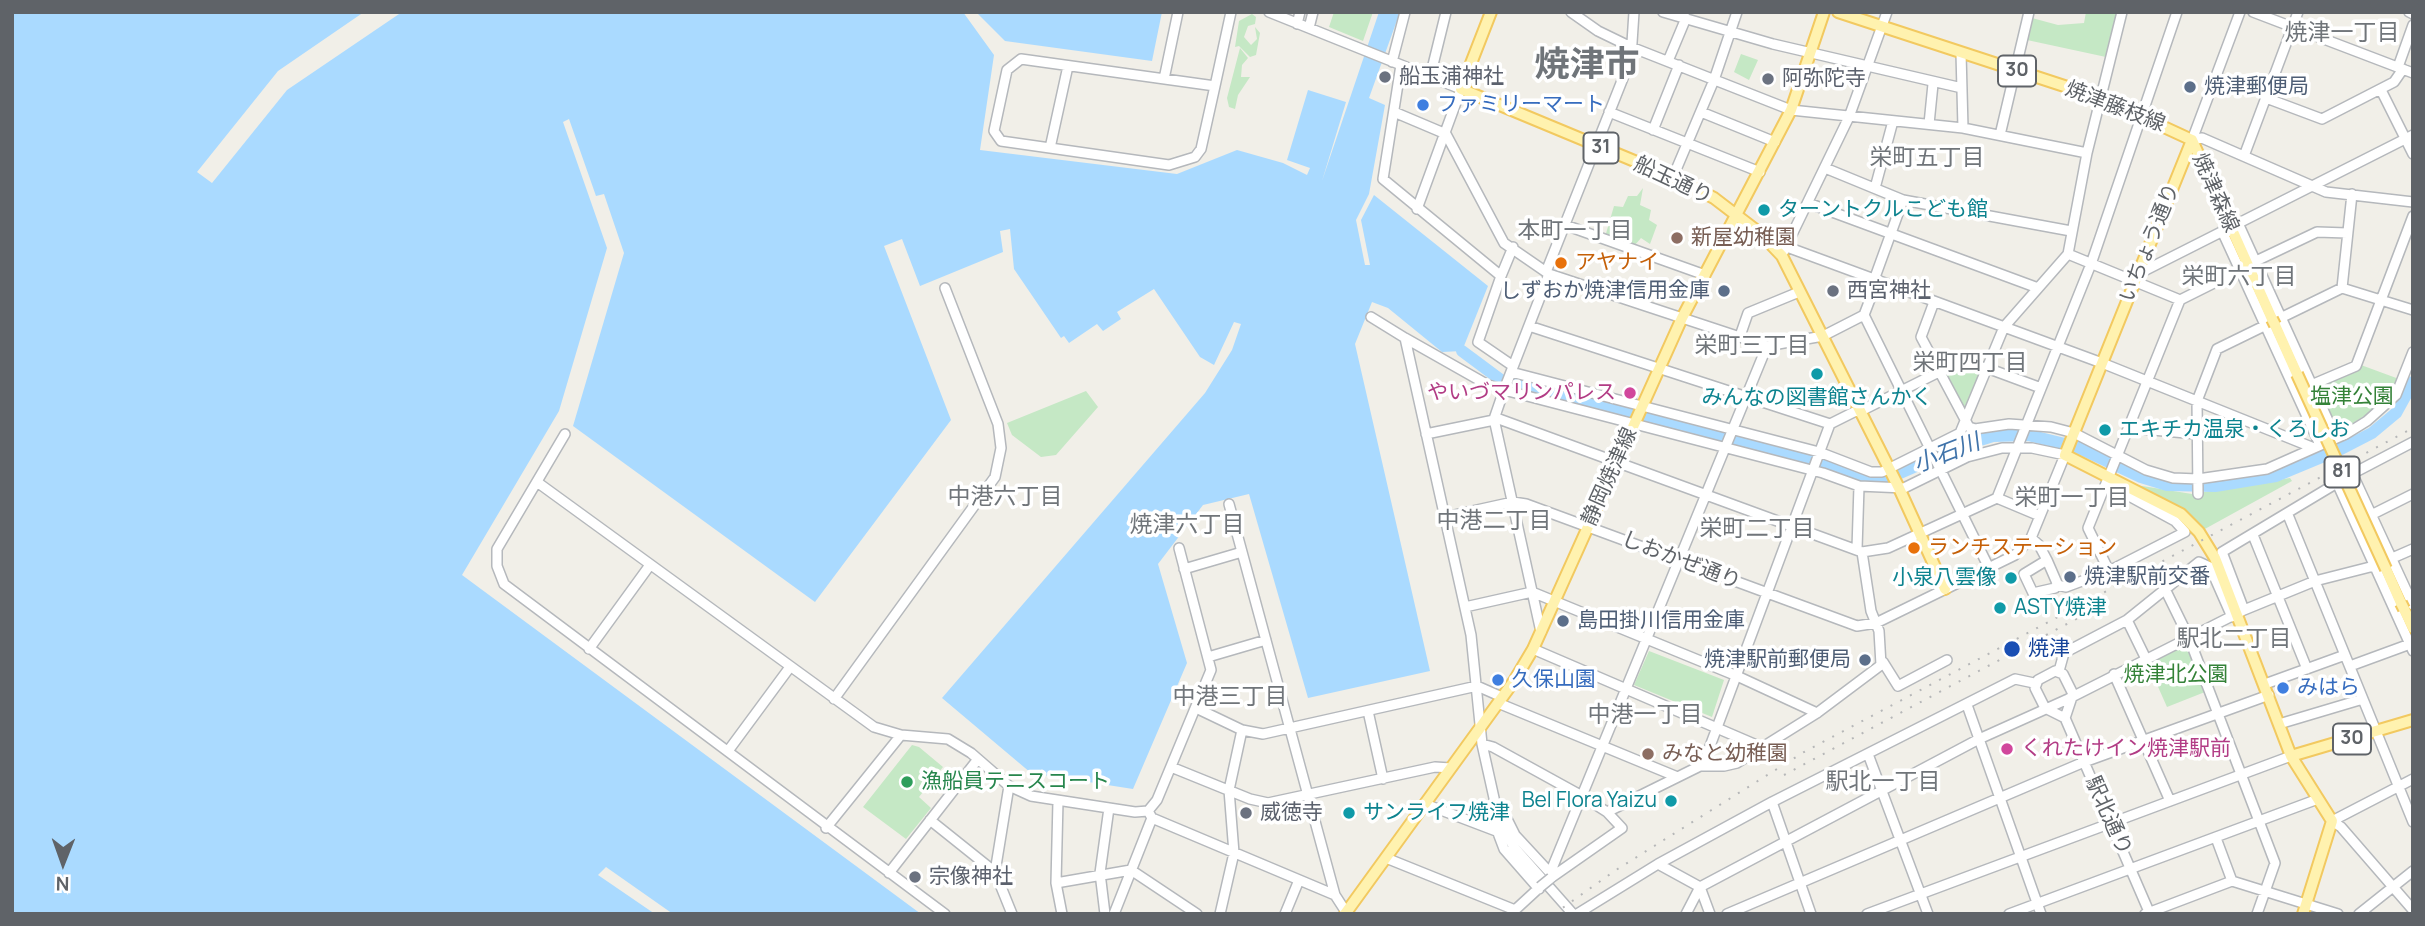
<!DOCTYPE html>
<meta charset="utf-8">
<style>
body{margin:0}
#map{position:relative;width:2425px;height:926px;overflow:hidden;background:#f1efe8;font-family:Manrope,sans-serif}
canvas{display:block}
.frame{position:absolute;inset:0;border:14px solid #5f6368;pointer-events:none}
.north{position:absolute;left:28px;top:828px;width:70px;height:70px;-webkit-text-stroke:5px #fff;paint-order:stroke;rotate:181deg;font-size:19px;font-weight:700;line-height:28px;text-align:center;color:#5f6368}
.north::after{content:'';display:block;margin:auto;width:24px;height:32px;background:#5f6368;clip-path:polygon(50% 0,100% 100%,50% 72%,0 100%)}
</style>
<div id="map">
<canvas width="2425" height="926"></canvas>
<div class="frame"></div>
<div class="north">N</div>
</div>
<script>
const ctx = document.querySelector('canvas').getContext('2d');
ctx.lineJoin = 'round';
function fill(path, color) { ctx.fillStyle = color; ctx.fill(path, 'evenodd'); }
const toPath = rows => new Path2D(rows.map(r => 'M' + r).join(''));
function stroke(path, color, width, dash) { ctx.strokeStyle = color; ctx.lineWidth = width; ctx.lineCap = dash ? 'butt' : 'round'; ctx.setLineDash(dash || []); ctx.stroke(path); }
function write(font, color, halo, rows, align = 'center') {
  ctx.font = font + ' Manrope,"Noto Sans JP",sans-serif'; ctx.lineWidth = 7; ctx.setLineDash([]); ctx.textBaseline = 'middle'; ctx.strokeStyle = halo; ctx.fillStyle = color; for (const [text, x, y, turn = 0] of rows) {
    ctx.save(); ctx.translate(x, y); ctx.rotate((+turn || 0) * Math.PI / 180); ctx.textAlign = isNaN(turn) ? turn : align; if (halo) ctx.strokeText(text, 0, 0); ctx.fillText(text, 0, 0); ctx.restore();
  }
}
const green = toPath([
 [1334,12,1373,12,1363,41,1329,27],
 [2086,12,2117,12,2106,57,2027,40,2032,18,2058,25,2084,23],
 [1252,14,1256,17,1255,24,1248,26,1244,37,1251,45,1257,39,1255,27,1260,33,1256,55,1250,57,1239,46,1235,47,1239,21],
 [1240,48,1248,58,1242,65,1241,77,1250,77,1238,95,1235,109,1229,107,1227,98],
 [1741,54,1758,60,1749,80,1734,72],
 [1643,188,1640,205,1651,210,1649,220,1657,225,1650,244,1641,238,1635,245,1648,249,1645,250,1605,237,1614,206,1623,207,1628,196,1637,196],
 [2361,365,2399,379,2386,402,2339,432,2318,386],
 [1968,366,1979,368,1981,374,1964,415,1944,373],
 [1086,391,1098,407,1056,455,1041,457,1012,435,1007,423],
 [2290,478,2292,481,2203,530,2183,510,2136,485,2192,494],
 [2185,644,2205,692,2167,707,2147,662],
 [1649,651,1724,680,1712,717,1634,685],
 [912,745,919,747,943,767,919,797,931,808,906,839,863,807]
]);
const water = toPath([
 [12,12,364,12,278,71,197,172,212,183,287,90,402,12,963,12,994,55,980,150,1177,174,1237,150,1283,163,1307,175,1310,168,1287,160,1308,90,1346,102,1322,181,1379,12,1400,12,1369,98,1385,105,1369,194,1356,220,1365,265,1370,265,1361,220,1374,195,1488,286,1462,351,1442,352,1388,308,1372,302,1355,344,1430,671,1308,698,1249,494,1203,505,1158,564,1187,663,1133,789,1031,773,942,698,1205,393,1232,350,1241,324,1234,322,1214,365,1200,357,1154,289,1117,312,1121,319,1103,331,1097,324,1069,343,1064,336,1061,338,1014,269,1010,229,1000,231,1003,252,920,286,902,239,884,246,951,420,815,602,573,426,624,253,604,194,596,196,569,119,563,122,607,248,559,411,462,575,921,914,673,914,606,867,598,875,655,914,12,914],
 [976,12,1162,12,1152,61,1005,41]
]);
const river = toPath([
 [1462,351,1501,380,1810,459,1858,478,1884,480,1964,445,1993,436,2028,435,2077,447,2141,477,2167,485,2215,486,2276,476,2341,449,2372,433,2396,413,2413,382]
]);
const minor = toPath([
 [1269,12,1461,89,1417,209],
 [1571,12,1598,31,1631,47,1791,110,1963,128,2087,153],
 [1663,12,1773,44,1962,88],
 [2240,12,2192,140,2202,138,2326,192,2413,202],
 [2253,12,2413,73],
 [2409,12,2413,14],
 [1297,24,1300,12],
 [1309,28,1313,12],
 [1961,53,1963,128],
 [1668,61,1686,18],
 [1392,62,1405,12],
 [1401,65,1383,179,1501,276,1478,342,1513,366],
 [2398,67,2413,25],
 [1430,77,1446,12],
 [1164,79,1178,12],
 [1215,86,1021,59,1007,70,994,131,1001,141,1169,165,1195,157,1201,149,1215,86,1231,12],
 [2381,90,2413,154],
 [2266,98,2322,119,2394,82,2403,69],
 [1394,112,1446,134,1504,243,1549,274,1767,346,1823,336,1864,315,1877,281],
 [1609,112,1760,172],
 [1701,112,1775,142],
 [1929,124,1933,84],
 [1653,130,1679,65],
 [2000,135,2029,12],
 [1050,148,1068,66],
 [2244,156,2298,12],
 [1825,168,1903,200,1874,280],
 [1673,177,1714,80,1737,12],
 [1875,188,1893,121],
 [1903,200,2071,231],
 [1808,203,2038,288],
 [2238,223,2336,438],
 [1565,225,1705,275],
 [2222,231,2320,445],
 [1764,235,1787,247,2102,363,2314,448],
 [1784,251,1849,117,1887,12],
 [2068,254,2180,300],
 [2256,261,2317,232,2347,233],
 [1546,272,1631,58,1634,12],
 [2138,274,2413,135],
 [1501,276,1513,247],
 [2342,288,2413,310],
 [1934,302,1921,337,1969,427,1975,429,2009,424,2051,427,2074,433,2146,470,2173,478,2198,479,2267,469,2346,434,2367,421,2396,395,2413,352],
 [1864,315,1989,568],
 [1371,317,1405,338],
 [1529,326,1830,424],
 [1740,336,1748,313,1799,292],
 [1511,372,1819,452,1871,472,1882,472,1960,433,2004,327,2068,254,2087,153,2122,12],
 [2309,386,2356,366,2413,216],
 [1859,412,1941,371,1963,364,1987,368,2041,388],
 [2130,428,2197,434],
 [565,434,497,549,497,566,504,584,945,914],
 [1426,434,1499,419,1862,552,1888,548,1997,498,2040,516],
 [2352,473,2413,605],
 [2348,476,2413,442],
 [537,482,874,727,901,735,948,739,971,753,1009,786,1031,796,1135,812,1148,811,1157,800,1211,670,1179,548],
 [2198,494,2197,401,2217,349,2342,288,2352,194],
 [1997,498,2091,264,2177,12],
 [1229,504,1335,895,1346,912],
 [2288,515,2413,822],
 [1445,517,1513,502,1526,504,1857,626,1876,623,2015,555,2031,538,2065,455,2032,448,2002,448,1967,457,1904,488,1859,486,1823,473,1504,390,1549,274],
 [2367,517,2413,494],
 [2253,535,2307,669],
 [2031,538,2039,545,2047,560,2057,583,2055,588,2033,593,2024,574,2047,560],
 [1857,549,1859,486],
 [1184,569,1242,552],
 [2109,571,2088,528,2180,300,2240,270],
 [2057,585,2066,587,2109,571,2185,532,2175,521,2107,484],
 [2165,589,2189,638,2275,863,2257,914],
 [1465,607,1532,592,1737,676,1817,713],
 [2244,610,2222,552,2337,483,2413,651],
 [2127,620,2146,659],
 [1541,632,1494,419,1504,390,1488,385,1405,338,1471,635,1482,744,1498,816,1513,846,1573,914],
 [589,649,650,565],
 [1533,649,1761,747],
 [1208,657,1266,640],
 [1883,662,1898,686,1947,660],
 [2350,666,2410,644],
 [2055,671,2063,674,2073,694,2065,718,2045,708,2035,688,2038,680,2055,671],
 [2059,671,2064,653,2127,620,2199,562,2210,567,2232,617],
 [2114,674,2170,801],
 [2265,684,2345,655],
 [834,699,995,477,1001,448,998,424,945,288],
 [1498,703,1675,776],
 [1967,705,2041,914],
 [1196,708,1242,730,1263,734,1477,686,1502,697],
 [1368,711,1383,779],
 [2065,718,2150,914],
 [2279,724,2363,699],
 [1482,744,1493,747,1582,796,1607,812,1622,828,1552,877],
 [728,751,790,667],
 [1868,754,1928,914],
 [1703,765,1830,424,1858,410],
 [1171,767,1250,799,1268,803,1435,767,1451,768],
 [1009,786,995,872,1012,914],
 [1058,801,1056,883,1062,914],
 [1772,802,1811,914],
 [1425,804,1496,831],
 [1148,811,1152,818,1335,895],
 [1607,812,1700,766,1724,766,1737,763,1817,713,1881,665,1879,631,1871,611,1862,552],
 [930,820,995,872],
 [2332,821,2341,827,2413,910],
 [2332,821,2413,779],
 [826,828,901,735],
 [1386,858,1515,910,1540,887],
 [1658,864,1772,802,2015,679,2034,683],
 [889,873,978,759],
 [1553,876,1553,866,1767,346],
 [2232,881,2338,914],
 [1056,883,1131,870,1197,914],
 [1539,889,1504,849,1490,812,1494,801,1501,807,1515,835,1553,876],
 [1105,914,1100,873,1109,808],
 [1114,914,1152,818],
 [1220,914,1234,853,1229,790,1242,730],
 [1285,914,1299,880],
 [1577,914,1658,864,1700,887,1686,914],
 [1710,914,1700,887,1979,739,2068,699,2244,610,2315,581,2374,566,2413,549],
 [1727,914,2084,762,2269,695],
 [1867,914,2291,756],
 [2009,914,2318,799],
 [2145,914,2232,881,2216,838],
 [2359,914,2413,871]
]);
const major = toPath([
 [1491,12,1461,89,1673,177,1714,198,1761,234,1782,256,1899,488,1945,589],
 [1838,12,2101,98,2192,140],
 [2192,140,2065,455,2181,514,2199,532,2215,558,2291,756,2332,821,2303,914],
 [2192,140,2272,319],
 [2275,325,2297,374],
 [2386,569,2401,603],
 [2404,609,2413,628],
 [2291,756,2413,720],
 [1345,914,1514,681,1533,649,1682,318,1791,110,1824,12]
]);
const rail = toPath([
 [1784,775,2108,602],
 [1554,914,1616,870,1804,752,2413,428]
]);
const minorBridge = toPath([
 [1540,887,1551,878]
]);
const majorBridge = toPath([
 [2272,319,2275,325],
 [2297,374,2386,569],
 [2401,603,2404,609]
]);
const markers = [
 [1385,77,7,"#6b7280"],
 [1768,79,7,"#6b7280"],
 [2190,87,7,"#5c6f8a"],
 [1423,105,7,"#3f7fe0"],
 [1764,210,7,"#0f9aa8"],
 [1677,238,7,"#8d6e63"],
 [1561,263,7,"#e8710a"],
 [1724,291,7,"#5c6f8a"],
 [1833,291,7,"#6b7280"],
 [1817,374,7,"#0f9aa8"],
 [1630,393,7,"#d1479c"],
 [2105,430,7,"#0f9aa8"],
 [1914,548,7,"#e8710a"],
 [2070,577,7,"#5c6f8a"],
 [2011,578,7,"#0f9aa8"],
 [2000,608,7,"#0f9aa8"],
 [1563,621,7,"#5c6f8a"],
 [2012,649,9,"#1a4fb4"],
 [1865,660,7,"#5c6f8a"],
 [1498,680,7,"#3f7fe0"],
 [2283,688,7,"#3f7fe0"],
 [2007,749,7,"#d1479c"],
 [1648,754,7,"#8d6e63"],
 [907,782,7,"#2e9e5b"],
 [1671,801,7,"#0f9aa8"],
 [1246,813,7,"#6b7280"],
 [1349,813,7,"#0f9aa8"],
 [915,877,7,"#6b7280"]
];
const shields = [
 [2017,71,38],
 [1601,148,35],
 [2342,472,35],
 [2352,739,38]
];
const shieldNames = [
 ["30",2017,71],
 ["31",1601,148],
 ["81",2342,472],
 ["30",2352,739]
];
const worshipNames = [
 ["船玉浦神社",1399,77],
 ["阿弥陀寺",1782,79],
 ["西宮神社",1847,291],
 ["威徳寺",1260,813],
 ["宗像神社",929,877]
];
const serviceNames = [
 ["焼津郵便局",2204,87],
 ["しずおか焼津信用金庫",1710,291,"right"],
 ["焼津駅前交番",2084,577],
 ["島田掛川信用金庫",1577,621],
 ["焼津駅前郵便局",1851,660,"right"]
];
const shopNames = [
 ["ファミリーマート",1437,105],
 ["久保山園",1512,680],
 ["みはら",2297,688]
];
const streetNames = [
 ["焼津藤枝線",2115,107,21],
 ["船玉通り",1673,181,25],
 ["焼津森線",2215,193,66],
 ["いちょう通り",2150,243,-68],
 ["静岡焼津線",1610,477,-66],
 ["しおかぜ通り",1681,561,21],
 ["駅北通り",2108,816,66]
];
const cultureNames = [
 ["ターントクルこども館",1778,210],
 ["みんなの図書館さんかく",1817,398,"center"],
 ["エキチカ温泉・くろしお",2119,430],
 ["小泉八雲像",1997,578,"right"],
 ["ASTY焼津",2014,608],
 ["Bel Flora Yaizu",1657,801,"right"],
 ["サンライフ焼津",1363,813]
];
const educationNames = [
 ["新屋幼稚園",1691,238],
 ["みなと幼稚園",1662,754]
];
const foodNames = [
 ["アヤナイ",1575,263],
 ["ランチステーション",1928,548]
];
const hotelNames = [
 ["やいづマリンパレス",1616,393],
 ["くれたけイン焼津駅前",2021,749,"left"]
];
const parkNames = [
 ["塩津公園",2352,397],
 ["焼津北公園",2176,675]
];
const transitNames = [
 ["焼津",2028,649]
];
const leisureNames = [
 ["漁船員テニスコート",921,782]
];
const neighbourhoodNames = [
 ["焼津一丁目",2342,34],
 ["栄町五丁目",1927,159],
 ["本町一丁目",1575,232],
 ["栄町六丁目",2239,278],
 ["栄町三丁目",1752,347],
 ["栄町四丁目",1970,364],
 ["中港六丁目",1005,498],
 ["栄町一丁目",2072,499],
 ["中港二丁目",1494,522],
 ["焼津六丁目",1187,526],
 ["栄町二丁目",1757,530],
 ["駅北二丁目",2234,640],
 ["中港三丁目",1230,698],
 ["中港一丁目",1645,716],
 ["駅北一丁目",1883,783]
];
const waterNames = [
 ["小石川",1947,454,-21]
];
const townNames = [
 ["焼津市",1587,66]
];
fill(green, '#c5e8c5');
fill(water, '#aadaff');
stroke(river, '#aadaff', 12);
stroke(minor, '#b5b8bc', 12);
stroke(major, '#f2c960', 14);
stroke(minor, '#fff', 9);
stroke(major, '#fff2af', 10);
stroke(rail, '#b6b7b8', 2, [2, 9]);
stroke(minorBridge, '#b5b8bc', 12, []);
stroke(majorBridge, '#f2c960', 14, []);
stroke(minorBridge, '#fff', 9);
stroke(majorBridge, '#fff2af', 10);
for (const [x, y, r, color] of markers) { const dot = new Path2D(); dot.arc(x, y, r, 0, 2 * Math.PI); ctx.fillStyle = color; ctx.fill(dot); stroke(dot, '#fff', 2.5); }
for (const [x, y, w] of shields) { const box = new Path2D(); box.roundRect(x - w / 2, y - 15.5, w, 31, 5); ctx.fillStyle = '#fff'; ctx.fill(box); stroke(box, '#5f6368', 2); }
write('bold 19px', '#5f6368', null, shieldNames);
write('21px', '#5b616d', '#fff', worshipNames, 'left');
write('21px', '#4e5e75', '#fff', serviceNames, 'left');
write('21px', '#366cbe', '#fff', shopNames, 'left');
write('21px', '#5f6368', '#fff', streetNames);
write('21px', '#0d838f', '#fff', cultureNames, 'left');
write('21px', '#785e54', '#fff', educationNames, 'left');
write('21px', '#c56008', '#fff', foodNames, 'left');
write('21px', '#b23c85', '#fff', hotelNames, 'right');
write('21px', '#348238', '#fff', parkNames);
write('21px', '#164399', '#fff', transitNames, 'left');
write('21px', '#27864d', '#fff', leisureNames, 'left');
write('23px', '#70757a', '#fff', neighbourhoodNames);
write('italic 23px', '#4174aa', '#fff', waterNames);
write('bold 35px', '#70757a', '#fff', townNames);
</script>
